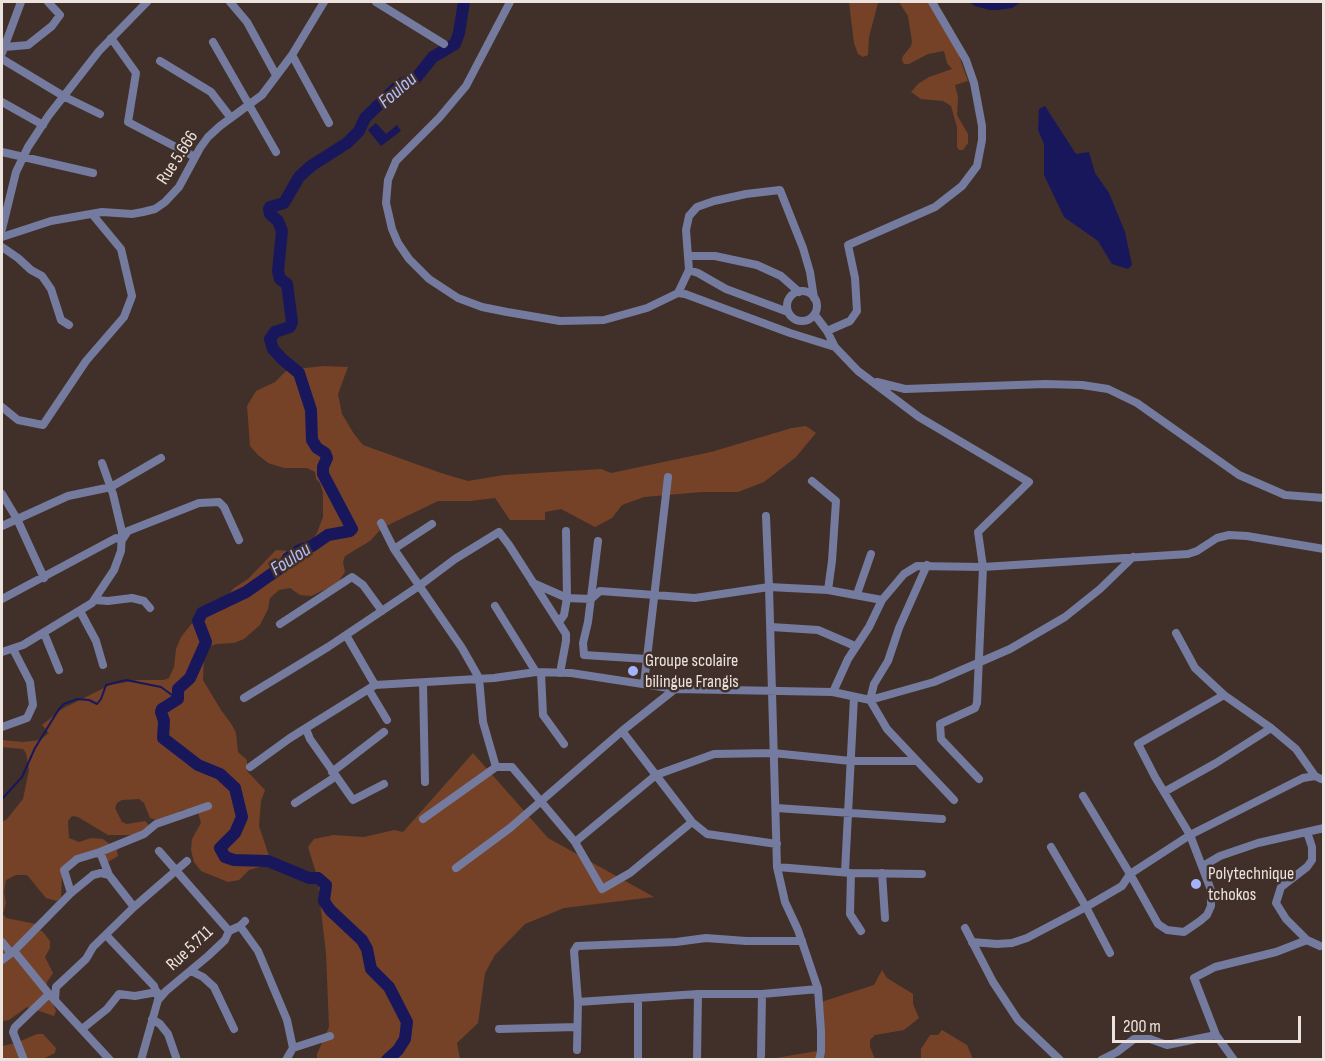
<!DOCTYPE html>
<style>
body{margin:0}
#map{position:relative;width:1325px;height:1061px;overflow:hidden;background:#403029;font-family:"Sofia Sans Condensed",sans-serif}
canvas{display:block}
.frame{position:absolute;inset:0;border:3px solid #ede3de;pointer-events:none}
.scale{position:absolute;left:1112px;top:1016px;width:189px;height:27px;box-sizing:border-box;border:3px solid #ede3de;border-top:0;padding-left:8px;font-size:18px;line-height:21px;white-space:nowrap;color:#ede3de;-webkit-text-stroke:4px #403029;paint-order:stroke}
</style>
<div id="map">
<canvas width="1325" height="1061"></canvas>
<div class="frame"></div>
<div class="scale">200 m</div>
</div>
<script>
const ctx = document.querySelector('canvas').getContext('2d');
ctx.lineJoin = 'round';
function fill(path, color) { ctx.fillStyle = color; ctx.fill(path, 'evenodd'); }
const toPath = rows => new Path2D(rows.map(r => 'M' + r).join(''));
function stroke(path, color, width, dash) { ctx.strokeStyle = color; ctx.lineWidth = width; ctx.lineCap = dash ? 'butt' : 'round'; ctx.setLineDash(dash || []); ctx.stroke(path); }
function write(font, color, halo, rows, align = 'center') {
  ctx.font = font + ' "Sofia Sans Condensed",sans-serif'; ctx.lineWidth = 5; ctx.setLineDash([]); ctx.textBaseline = 'middle'; ctx.strokeStyle = halo; ctx.fillStyle = color; for (const [text, x, y, turn = 0] of rows) {
    ctx.save(); ctx.translate(x, y); ctx.rotate((+turn || 0) * Math.PI / 180); ctx.textAlign = isNaN(turn) ? turn : align; if (halo) ctx.strokeText(text, 0, 0); ctx.fillText(text, 0, 0); ctx.restore();
  }
}
const green = toPath([
 [849,2,878,3,869,37,868,55,863,57,858,54,854,43],
 [899,2,932,2,956,47,968,81,955,85,958,97,957,115,968,134,968,143,963,150,959,150,957,147,957,127,951,106,943,101,921,99,911,92,918,84,929,77,952,69,947,63,944,51,928,54,909,64,904,64,902,60,903,56,911,46,912,42,908,16],
 [324,366,348,367,338,394,342,414,354,434,363,445,441,473,468,481,504,475,601,469,611,473,711,452,792,428,806,426,816,433,796,457,764,482,738,492,702,492,644,497,622,505,612,518,595,527,561,509,545,512,545,520,510,520,495,498,470,501,438,501,382,528,370,541,345,556,343,562,345,572,337,584,311,596,300,595,290,588,279,590,270,598,268,609,260,625,244,639,234,643,216,644,211,646,204,656,203,680,221,710,232,725,236,733,238,752,247,760,247,771,265,790,261,801,259,826,273,868,266,865,249,870,239,880,228,882,201,871,194,862,191,850,192,839,201,823,198,812,193,809,182,810,167,819,156,820,150,818,144,803,139,799,122,800,117,803,115,808,122,822,127,824,145,821,149,825,136,835,108,835,78,817,72,816,68,821,69,838,79,842,91,838,103,839,117,850,118,856,108,862,86,854,75,856,67,864,62,874,61,897,57,901,46,898,27,875,16,875,6,880,4,892,6,903,3,914,6,918,36,924,38,929,43,932,50,941,50,948,45,957,53,973,47,982,47,988,56,1011,54,1016,27,1007,9,1020,2,1021,2,822,7,819,23,799,29,770,26,753,23,749,2,747,2,740,23,742,40,740,49,733,42,725,62,709,110,685,138,680,164,680,169,678,174,667,176,649,181,637,197,617,204,611,216,609,234,588,248,579,276,550,288,551,310,543,317,533,323,517,323,493,320,483,316,479,315,472,307,468,284,468,268,463,258,455,250,446,247,406,256,391,275,382,287,370],
 [473,753,548,838,654,897,564,908,525,924,495,955,485,973,478,1023,457,1043,460,1059,317,1059,317,1054,329,1027,326,953,317,876,308,847,314,839,333,835,364,837,394,830,403,832],
 [882,970,887,978,913,994,913,1004,919,1018,904,1030,875,1035,870,1040,870,1047,875,1059,764,1060,817,1051,821,1002,874,985],
 [942,1030,967,1045,973,1059,921,1059,921,1049,930,1035,938,1035],
 [37,1034,43,1034,56,1048,55,1053,43,1059,2,1060,2,1046,16,1043]
]);
const water = toPath([
 [969,2,1021,2,1012,8,998,10,990,10,975,6],
 [1045,106,1076,154,1089,152,1095,173,1109,193,1125,232,1132,265,1128,269,1112,264,1098,241,1064,217,1044,175,1044,144,1038,130,1039,109],
 [376,123,386,134,397,125,401,131,381,146,368,130]
]);
const stream = toPath([
 [2,799,22,777,35,748,59,709,64,704,77,699,89,700,97,704,101,699,106,685,126,680,161,687,172,695,179,694]
]);
const river = toPath([
 [387,1060,398,1050,405,1039,407,1022,389,987,371,969,367,949,362,940,330,910,324,901,326,885,318,878,309,878,268,861,234,860,225,857,220,848,235,833,242,817,235,788,220,774,198,765,163,738,164,721,161,712,162,709,178,699,178,689,190,678,206,642,198,621,202,613,246,592,283,566,288,558,300,550,312,546,328,535,350,531,352,529,323,474,323,467,327,458,325,453,317,448,312,440,311,410,299,373,282,359,273,349,270,339,275,332,290,327,292,322,287,284,280,279,278,271,282,231,278,221,270,214,269,209,270,207,284,203,299,177,311,166,347,143,359,131,365,118,399,85,416,78,433,57,455,44,459,33,464,2]
]);
const minor = toPath([
 [230,2,247,22,276,75],
 [376,2,444,44],
 [510,2,466,86,439,118,396,161,388,180,386,203,392,229,398,243,409,259,429,279,458,298,482,307,507,312,560,321,604,320,647,308,678,293,685,294,790,333,835,347],
 [111,38,136,73,128,122,195,157],
 [213,42,276,152],
 [5,47,28,45,52,26,60,15,48,2],
 [2,53,21,2],
 [292,55,329,123],
 [2,59,65,97,100,114],
 [160,61,211,92,231,118],
 [2,102,43,125],
 [2,152,93,173],
 [2,229,16,172,28,147,49,115,99,51,147,2],
 [2,237,51,221,102,212,132,214,143,212,155,209,165,202,179,187,200,148,208,137,220,126,262,95,292,55,324,2],
 [2,247,18,258,31,270,42,276,51,289,61,320,69,325],
 [689,256,715,256,757,265,781,276,799,292],
 [689,270,698,273,726,289,788,312],
 '787 306a15 15 0 1 1 30 0a15 15 0 1 1-30 0Z',
 [678,293,689,270,686,230,689,216,697,207,714,201,746,194,780,190,803,248,810,272,814,298],
 [815,315,827,331,835,347,858,371,919,417,1029,482,978,532,983,567,1188,554,1197,551,1217,538,1229,535,1247,536,1324,549],
 [827,331,850,321,857,311,855,278,848,245,935,207,962,186,977,166,982,140,982,126,974,83,966,60,932,2],
 [877,382,905,389,1045,384,1082,385,1108,389,1137,403,1239,475,1285,495,1324,498],
 [2,407,18,420,43,425,86,361,124,317,132,296,121,249,92,214],
 [812,481,836,501,832,561,828,590],
 [2,494,17,519,44,578],
 [766,516,769,587,828,590,882,600,904,574,917,566,983,567,977,703,975,708,940,724,941,739,979,779],
 [381,523,394,549],
 [2,526,68,496,111,487,161,458],
 [598,541,588,622,583,643,584,655,647,659],
 [533,583,567,598,591,599,600,591,695,598,769,587,777,867,785,902,798,930,818,989,821,1031,821,1052,819,1060],
 [857,594,871,554],
 [2,599,116,538,122,540,128,531,199,503,219,502,224,507,239,540],
 [95,600,108,601,132,598,144,601,150,608],
 [495,606,536,672],
 [80,611,96,641,103,665],
 [559,622,564,615,567,598,566,531],
 [280,624,352,577,363,585,382,611],
 [771,627,818,630,855,646],
 [44,633,59,670],
 [1176,633,1195,668,1224,695,1271,728,1296,749,1315,776],
 [346,635,375,685],
 [2,652,23,645,92,603,114,570,121,551,122,532,113,494,102,463],
 [541,673,543,715,564,744],
 [423,683,425,782],
 [644,684,668,477],
 [369,690,387,720],
 [833,692,848,659,869,627,882,600],
 [244,698,328,647,419,586,455,559,499,532,509,545,566,634,566,641,560,673],
 [870,700,934,682,1010,649,1065,617,1100,589,1133,557],
 [870,700,874,684,888,661,899,628,927,565],
 [2,727,27,718,33,705,30,682,13,649],
 [306,729,310,739,353,800,384,784],
 [622,731,692,822,707,834,777,844],
 [250,767,290,738,375,685,494,678,536,672,571,673,675,689,833,692,870,700,887,729,954,800],
 [496,767,512,767,575,842,602,889,630,873,692,822],
 [332,772,384,732],
 [1164,792,1216,763,1271,728],
 [1083,796,1130,874,1158,924,1167,930,1184,932,1200,921,1207,915,1211,906,1211,890,1190,835,1155,777,1138,744,1224,695],
 [295,803,335,777],
 [776,808,942,819],
 [423,819,496,767,483,722,479,678,462,648,394,549,432,524],
 [1307,832,1312,847,1312,860,1307,867,1281,887,1276,903,1286,919,1307,940,1320,946],
 [575,842,656,775,714,754,773,753,851,761,915,761],
 [100,852,109,875],
 [1203,866,1220,856,1258,843,1324,828],
 [777,867,851,873,922,874],
 [456,868,510,828,622,731,675,689],
 [845,872,854,697],
 [851,873,850,914,861,931],
 [882,873,885,918],
 [71,893,64,870,77,859,100,852,144,834,156,824,208,806],
 [240,926,258,951,287,1020,293,1048,286,1060],
 [965,928,993,982,1018,1020,1060,1060],
 [229,931,240,926,245,921],
 [106,935,154,986,157,995],
 [2,942,11,953],
 [972,942,997,944,1012,943,1027,938,1086,907,1051,847],
 [14,951,49,994,110,1060],
 [1110,953,1086,907,1122,886,1130,874,1190,835,1303,778,1315,776,1321,779],
 [2,960,14,951,71,893,93,875,101,873,109,875,134,907],
 [191,971,203,977,214,987,234,1029],
 [55,999,56,987,86,959,93,947,134,907,187,861],
 [578,1002,698,994,762,994,818,989],
 [152,1019,160,1024,168,1034,177,1060],
 [82,1029,107,1009,119,994,135,996,157,992],
 [499,1029,577,1027],
 [293,1048,330,1036],
 [577,1050,578,1002,574,951,577,946,676,942,706,938,746,941,802,941],
 [761,1056,762,994],
 [24,1060,13,1032,15,1027,49,994],
 [141,1060,158,1000,166,991,208,956,225,940,229,931,159,851],
 [638,1060,638,998],
 [697,1060,698,994],
 [1101,1060,1117,1052,1134,1039,1150,1039,1167,1045,1216,1035],
 [1234,1060,1216,1035,1194,978,1215,967,1276,952,1307,940]
]);
const markers = [
 [633,671,6,"#a4b2fc"],
 [1196,884,6,"#a4b2fc"]
];
const streetNames = [
 ["Rue 5.666",178,158,-57],
 ["Rue 5.711",190,949,-43]
];
const poiNames = [
 ["Groupe scolaire",645,661],
 ["bilingue Frangis",645,682],
 ["Polytechnique",1208,874],
 ["tchokos",1208,895]
];
const waterNames = [
 ["Foulou",398,91,-41],
 ["Foulou",291,560,-33]
];
fill(green, '#754228');
fill(water, '#19175c');
stroke(stream, '#19175c', 2);
stroke(river, '#19175c', 12);
stroke(minor, '#747b9e', 8);
for (const [x, y, r, color] of markers) { const dot = new Path2D(); dot.arc(x, y, r, 0, 2 * Math.PI); ctx.fillStyle = color; ctx.fill(dot); stroke(dot, '#403029', 2); }
write('18px', '#ede3de', '#403029', streetNames);
write('18px', '#ede3de', '#403029', poiNames, 'left');
write('italic 20px', '#b2befc', '#403029', waterNames);
</script>
